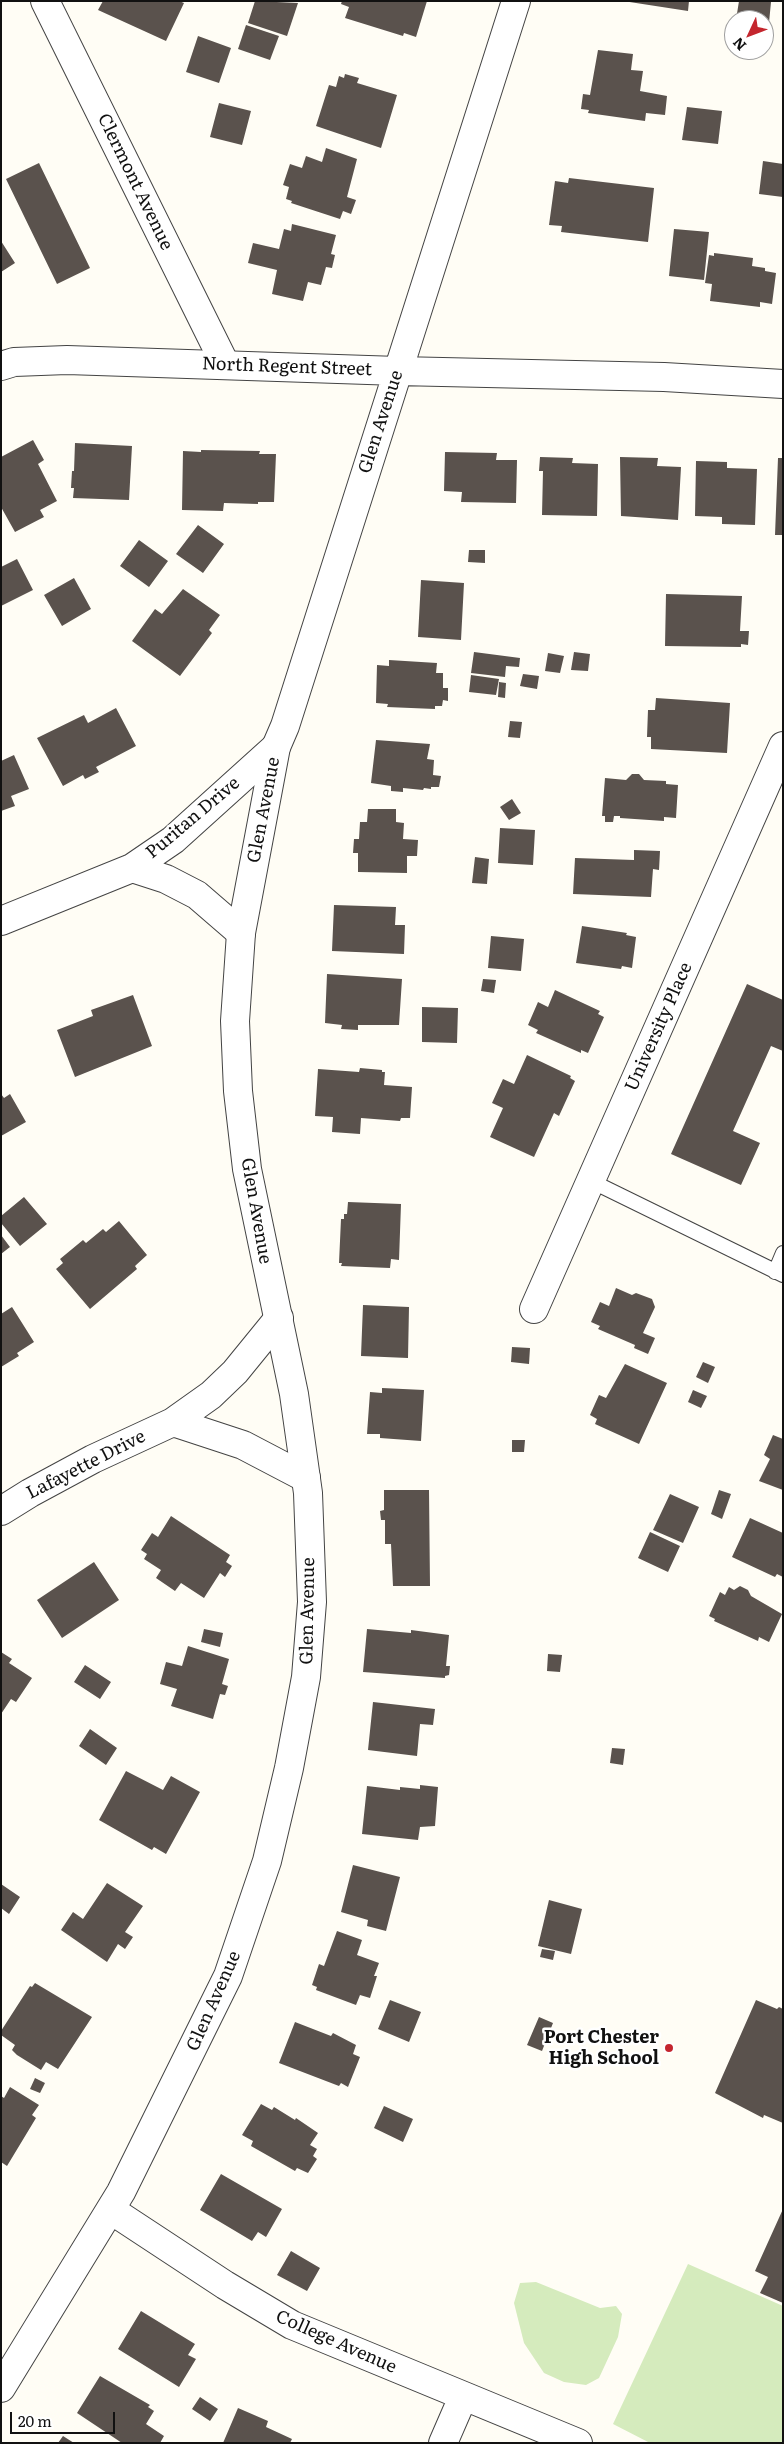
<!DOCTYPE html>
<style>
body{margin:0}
#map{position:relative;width:784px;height:2444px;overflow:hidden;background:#fffdf5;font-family:Literata,serif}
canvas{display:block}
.frame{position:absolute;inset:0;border:2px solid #111;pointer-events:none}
.north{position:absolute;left:724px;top:10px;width:50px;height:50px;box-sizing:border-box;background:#fff;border:1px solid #a0a0a0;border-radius:50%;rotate:227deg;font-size:14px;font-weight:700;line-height:20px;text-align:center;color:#111}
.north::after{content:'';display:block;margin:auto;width:18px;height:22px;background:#c4262e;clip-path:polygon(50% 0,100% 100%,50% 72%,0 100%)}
.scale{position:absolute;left:10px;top:2412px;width:105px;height:22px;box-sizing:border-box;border:2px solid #111;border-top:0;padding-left:6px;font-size:15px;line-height:18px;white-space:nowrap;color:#111;-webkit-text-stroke:4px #fff;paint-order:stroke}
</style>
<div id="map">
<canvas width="784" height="2444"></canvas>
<div class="frame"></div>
<div class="north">N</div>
<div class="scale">20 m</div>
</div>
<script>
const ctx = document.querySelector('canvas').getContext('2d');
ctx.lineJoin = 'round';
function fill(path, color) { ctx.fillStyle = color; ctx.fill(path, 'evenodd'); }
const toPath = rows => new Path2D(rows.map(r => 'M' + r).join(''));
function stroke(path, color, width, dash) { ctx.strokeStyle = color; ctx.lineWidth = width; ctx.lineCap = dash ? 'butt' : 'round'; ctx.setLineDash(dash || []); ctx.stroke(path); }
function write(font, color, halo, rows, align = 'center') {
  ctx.font = font + ' Literata,serif'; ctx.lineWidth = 5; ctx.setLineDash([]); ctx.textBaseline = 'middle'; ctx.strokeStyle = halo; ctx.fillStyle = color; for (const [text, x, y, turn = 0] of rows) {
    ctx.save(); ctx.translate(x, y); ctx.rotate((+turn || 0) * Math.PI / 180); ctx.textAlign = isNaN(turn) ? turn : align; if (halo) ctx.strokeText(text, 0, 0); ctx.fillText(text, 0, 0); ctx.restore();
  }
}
const green = toPath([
 [688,2264,783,2306,783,2443,650,2443,613,2424],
 [536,2282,600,2308,616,2306,622,2314,618,2337,599,2378,586,2385,564,2382,544,2373,524,2343,514,2303,520,2283]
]);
const building = toPath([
 [103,1,179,1,184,3,166,41,98,10],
 [255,1,298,3,287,36,248,23],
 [342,1,427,1,416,37,404,33,403,36,345,18,349,7,341,4],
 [623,1,689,1,688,11],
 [739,1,771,2,768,33,764,33,764,20,736,20],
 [246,25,279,36,270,60,238,49],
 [198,36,231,48,219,83,186,72],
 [598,50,633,54,631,70,643,71,640,91,667,96,665,115,646,113,645,121,588,113,589,110,581,109,583,94,590,95],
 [345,74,359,78,357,83,397,95,381,148,316,126,329,85,336,87,339,76,344,78],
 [219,103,251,111,242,145,210,137],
 [687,107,722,111,718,144,682,140],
 [326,148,357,159,347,197,356,200,351,214,343,211,340,219,291,203,292,201,286,199,289,187,283,185,290,164,302,168,306,156,322,162],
 [763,161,783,164,783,197,759,194],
 [39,163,90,268,57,284,6,179],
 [569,178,654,188,648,242,561,232,562,226,549,225,555,181,568,183],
 [292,224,336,235,331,254,335,255,332,268,326,267,321,285,308,282,303,301,272,294,277,270,248,263,253,243,279,249,284,229,291,231],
 [674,229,709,232,704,280,669,276],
 [1,241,15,263,1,272],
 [714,253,753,258,752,266,765,268,765,271,776,273,772,304,760,302,760,307,710,301,712,284,705,283,709,255,714,256],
 [33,440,44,460,38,464,57,501,40,510,44,517,15,532,1,507,1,457],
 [75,443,132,446,129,500,73,498,74,488,71,488,72,471,74,471],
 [201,450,260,451,259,454,276,454,274,502,258,502,258,504,224,503,223,511,182,510,183,451,201,452],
 [445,452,497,453,496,460,517,460,516,503,461,502,462,492,444,491],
 [540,457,573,458,572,463,598,464,597,516,542,515,543,471,539,471],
 [620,457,658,458,657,466,681,467,678,520,621,516],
 [778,458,783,458,783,535,775,535],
 [696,461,727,462,727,468,757,469,755,525,722,524,722,517,695,516],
 [198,525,224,544,203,573,176,554],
 [139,540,168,561,149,587,120,566],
 [469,550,485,550,485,563,468,562],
 [17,559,33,590,1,606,1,567],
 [74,578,91,609,62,626,44,595],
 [421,580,464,583,461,640,418,637],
 [183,589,220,615,209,630,212,633,180,676,132,641,155,609,162,614],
 [666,594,742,596,740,631,749,631,748,645,741,644,741,647,665,646],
 [474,652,520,658,519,667,506,666,505,677,471,673],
 [574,652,590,654,588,671,571,670],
 [548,653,564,656,560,673,545,671],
 [389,660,437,663,436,673,443,673,443,688,448,688,448,701,443,700,442,706,435,706,435,709,387,707,388,704,376,703,377,665,389,666],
 [523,674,539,676,537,689,520,686],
 [471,675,499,679,496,695,469,692],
 [499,682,506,683,505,698,498,697],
 [656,698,730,703,727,753,651,749,651,737,647,737,648,710,655,710],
 [116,708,136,746,96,767,99,772,85,779,83,775,63,786,37,738,84,715,88,723],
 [510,721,522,722,520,738,508,737],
 [376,740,430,744,427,759,434,760,433,775,441,776,439,787,431,787,431,789,424,788,423,790,403,788,403,792,391,791,391,786,371,783],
 [14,755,29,789,11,796,15,806,1,811,1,761],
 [632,774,639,774,644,780,666,781,666,784,678,785,676,818,664,817,664,821,620,818,620,816,614,816,613,822,605,822,605,816,602,816,605,778,626,780],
 [512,799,521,813,509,820,500,807],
 [368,809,396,809,396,822,404,823,403,839,418,840,417,856,407,856,407,873,358,872,358,853,353,853,354,839,359,839,360,822,367,822],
 [500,828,535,830,533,865,498,863],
 [634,850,660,851,659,870,653,869,651,897,573,894,575,858,634,860],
 [475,857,489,859,487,884,472,883],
 [334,905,396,907,395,925,405,925,404,954,332,951],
 [582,926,627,933,626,935,636,937,632,968,622,966,621,969,576,963],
 [491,936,524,939,521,971,488,968],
 [327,974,402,979,399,1025,358,1025,358,1030,341,1029,342,1025,325,1023],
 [483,979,496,980,494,993,481,991],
 [747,984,783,1000,783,1051,771,1046,733,1131,760,1143,741,1185,671,1154],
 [555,990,600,1011,598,1014,604,1017,588,1053,581,1050,581,1053,536,1033,538,1030,528,1025,538,1002,548,1007],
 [133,995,152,1046,75,1077,57,1030,93,1016,91,1010],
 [422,1007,458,1008,457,1043,422,1042],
 [527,1055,571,1076,570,1078,575,1081,559,1116,554,1113,534,1157,490,1137,503,1108,492,1103,503,1079,514,1084],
 [360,1068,382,1070,382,1072,385,1072,384,1085,412,1087,410,1118,401,1118,400,1121,361,1118,360,1134,332,1132,333,1117,315,1116,318,1069,359,1072],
 [1,1094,4,1098,10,1094,26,1122,1,1136],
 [24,1197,47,1224,20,1246,1,1223,1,1216],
 [348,1202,401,1204,399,1260,391,1259,390,1268,341,1266,342,1263,339,1263,341,1219,344,1219,344,1214,347,1214],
 [119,1221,147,1255,135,1266,137,1269,90,1309,56,1269,63,1263,60,1259,83,1240,86,1243,103,1229,106,1232],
 [1,1235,10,1247,1,1254],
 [616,1288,632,1295,636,1293,652,1299,655,1307,643,1333,655,1338,648,1354,634,1348,635,1345,598,1329,600,1326,591,1322,600,1302,609,1306],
 [363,1305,409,1307,408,1358,361,1356],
 [12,1307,34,1342,17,1353,19,1356,1,1367,1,1314],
 [512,1347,530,1348,529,1364,511,1362],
 [703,1362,715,1367,708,1383,696,1377],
 [625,1364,667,1383,639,1444,595,1424,597,1419,590,1415,599,1395,606,1398],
 [382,1388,424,1390,421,1441,380,1438,380,1434,367,1434,370,1392,382,1393],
 [693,1390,707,1396,701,1408,688,1402],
 [773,1435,783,1439,783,1490,759,1481,770,1459,764,1455],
 [512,1440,525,1440,524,1452,512,1452],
 [384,1490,429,1490,430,1586,393,1586,391,1544,385,1544,385,1520,381,1520,380,1511,384,1510],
 [719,1490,731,1494,722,1519,711,1514],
 [670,1494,699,1507,683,1543,653,1530],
 [171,1516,230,1555,226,1562,232,1566,225,1577,220,1573,204,1598,181,1583,175,1591,156,1578,161,1570,144,1559,147,1554,141,1550,152,1533,158,1537],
 [750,1518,783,1533,783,1577,777,1574,775,1577,732,1557],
 [650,1532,680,1546,668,1572,638,1558],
 [94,1562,119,1600,62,1638,37,1600],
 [740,1586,748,1590,751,1596,782,1614,769,1642,759,1637,758,1641,714,1621,715,1619,709,1616,720,1592,725,1595,729,1587,734,1590],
 [204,1629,223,1633,220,1647,201,1642],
 [367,1629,411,1633,411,1630,449,1635,446,1666,450,1666,449,1675,445,1676,445,1678,363,1672],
 [188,1646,229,1659,222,1684,228,1686,225,1695,220,1694,213,1719,171,1706,177,1689,160,1684,166,1662,182,1666],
 [1,1652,12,1659,9,1663,32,1678,16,1702,11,1699,1,1714],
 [548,1654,562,1655,560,1672,547,1671],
 [85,1665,111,1682,100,1699,74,1682],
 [373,1702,435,1709,433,1725,420,1724,417,1756,368,1750],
 [90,1729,117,1748,106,1765,79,1746],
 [612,1748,625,1749,623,1765,610,1763],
 [126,1771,163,1790,171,1776,200,1792,166,1854,154,1847,152,1850,99,1820],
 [420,1785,438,1787,435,1826,420,1827,418,1840,362,1834,367,1786,400,1790,400,1787,420,1789],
 [353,1865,400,1877,386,1931,367,1926,368,1920,341,1912],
 [107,1883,143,1906,125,1932,133,1937,125,1949,118,1944,107,1962,61,1930,73,1912,83,1919],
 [1,1884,20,1897,9,1914,1,1908],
 [549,1900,582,1909,571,1954,538,1946],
 [337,1931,362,1940,357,1955,379,1963,374,1976,377,1976,370,1998,360,1995,356,2005,316,1990,317,1987,312,1985,319,1964,324,1966],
 [542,1949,555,1951,553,1960,540,1957],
 [35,1983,92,2017,58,2069,46,2062,41,2070,17,2055,12,2050,15,2045,1,2035,1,2031,30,1986,32,1987],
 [390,2000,421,2012,409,2042,378,2029],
 [756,2000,777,2009,779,2007,783,2009,783,2123,764,2115,763,2118,715,2093],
 [539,2017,553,2023,542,2051,527,2045],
 [295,2022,331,2036,333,2033,356,2045,353,2054,360,2057,348,2087,341,2083,339,2086,279,2063],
 [35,2078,45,2083,40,2093,30,2089],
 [10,2087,39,2105,32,2115,36,2118,7,2166,1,2162,1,2096,4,2098],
 [261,2104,272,2110,274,2107,295,2120,296,2118,318,2133,310,2145,317,2149,313,2156,317,2159,308,2173,297,2168,295,2171,251,2146,253,2141,242,2135],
 [384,2106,413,2119,403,2142,374,2128],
 [221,2174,282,2209,266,2237,258,2232,252,2241,200,2210],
 [783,2209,783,2303,760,2293,768,2277,755,2271],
 [291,2251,320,2268,307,2291,277,2275],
 [141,2311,195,2344,188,2355,196,2359,179,2387,118,2349],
 [100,2376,150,2405,148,2407,154,2411,146,2424,164,2436,160,2443,122,2443,77,2413],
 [200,2397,218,2409,210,2421,192,2409],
 [238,2408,268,2421,266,2427,292,2439,290,2443,223,2443],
 [63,2436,74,2443,58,2443]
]);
const service = toPath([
 [591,1181,783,1275],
 [775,1272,783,1253]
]);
const minor = toPath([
 [45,1,225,364],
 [132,868,166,879,197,895,241,933],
 [1,921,132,868,173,840,276,747],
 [534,1309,783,746],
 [173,1422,243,1445,306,1478],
 [1,1511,30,1493,93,1459,173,1422,211,1395,235,1372,279,1318],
 [111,2210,225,2285,292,2325,578,2443],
 [443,2443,463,2397]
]);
const tertiary = toPath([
 [1,366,14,362,67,360,398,371,664,377,783,384],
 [1,2388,121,2192,228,1976,267,1861,289,1768,306,1677,312,1602,308,1493,294,1394,247,1169,238,1091,235,1021,241,933,276,747,285,726,516,1]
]);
const markers = [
 [669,2048,5,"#c4262e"]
];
const streetNames = [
 ["Clermont Avenue",135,182,64],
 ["North Regent Street",287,367,2],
 ["Glen Avenue",381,422,-72],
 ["Glen Avenue",264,810,-79],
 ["Puritan Drive",193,818,-40],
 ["University Place",659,1027,-66],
 ["Glen Avenue",256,1211,80],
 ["Lafayette Drive",86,1465,-27],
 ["Glen Avenue",308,1611,-89],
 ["Glen Avenue",214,2001,-66],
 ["College Avenue",336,2342,24]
];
const poiNames = [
 ["Port Chester",659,2038],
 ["High School",659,2059]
];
fill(green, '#d5ebbd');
fill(building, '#5a524d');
stroke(service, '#444', 16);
stroke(minor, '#444', 30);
stroke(tertiary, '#444', 30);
stroke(service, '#fff', 14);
stroke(minor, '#fff', 28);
stroke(tertiary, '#fff', 28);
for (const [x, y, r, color] of markers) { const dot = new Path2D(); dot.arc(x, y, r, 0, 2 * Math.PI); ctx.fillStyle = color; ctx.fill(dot); stroke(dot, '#fff', 2); }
write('18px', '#111', '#fff', streetNames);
write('bold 18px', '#111', '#fff', poiNames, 'right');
</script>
